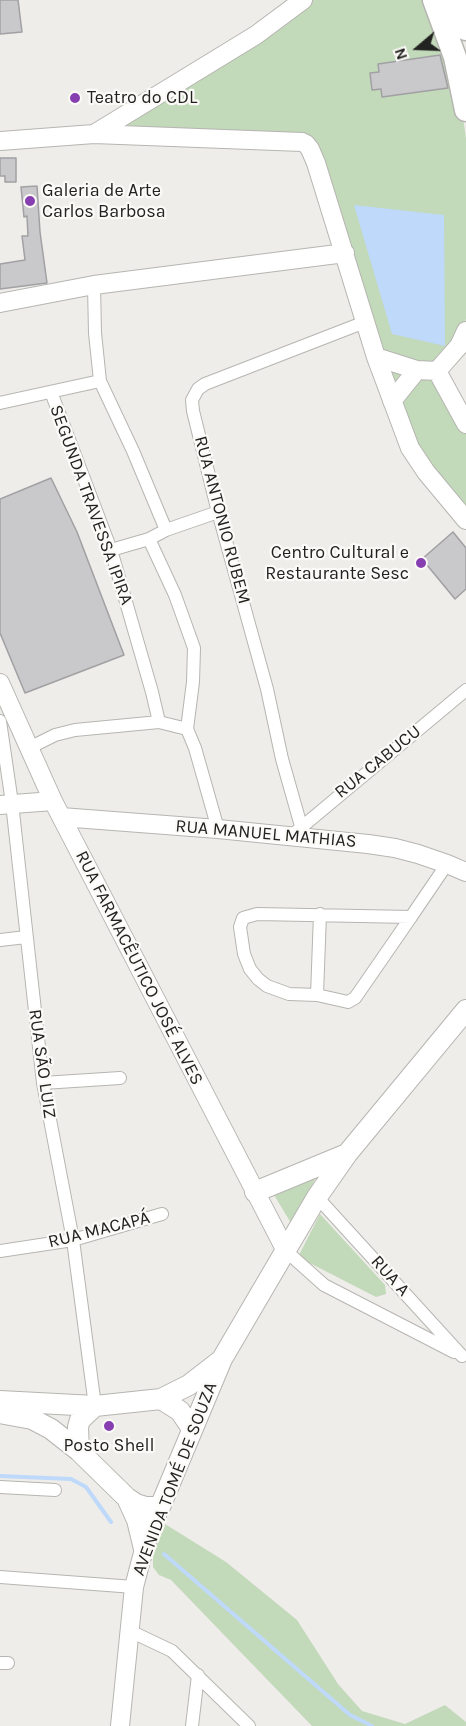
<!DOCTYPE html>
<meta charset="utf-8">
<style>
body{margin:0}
#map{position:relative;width:466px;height:1726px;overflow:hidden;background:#efedea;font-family:Karla,sans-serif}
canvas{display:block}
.north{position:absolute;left:388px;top:18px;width:60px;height:60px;-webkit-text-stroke:4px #fcfaf7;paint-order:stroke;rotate:251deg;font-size:16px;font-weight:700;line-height:24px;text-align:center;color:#222220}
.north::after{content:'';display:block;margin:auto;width:21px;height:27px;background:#222220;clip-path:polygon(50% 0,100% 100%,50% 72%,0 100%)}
</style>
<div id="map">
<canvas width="466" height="1726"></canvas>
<div class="north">N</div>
</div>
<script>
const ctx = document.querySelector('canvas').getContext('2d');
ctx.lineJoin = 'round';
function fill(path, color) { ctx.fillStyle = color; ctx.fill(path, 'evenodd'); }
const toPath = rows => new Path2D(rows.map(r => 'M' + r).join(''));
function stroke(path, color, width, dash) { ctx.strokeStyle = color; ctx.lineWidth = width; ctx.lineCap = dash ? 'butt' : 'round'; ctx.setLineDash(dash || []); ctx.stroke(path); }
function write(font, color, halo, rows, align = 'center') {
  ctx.font = font + ' Karla,sans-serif'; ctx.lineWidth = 4.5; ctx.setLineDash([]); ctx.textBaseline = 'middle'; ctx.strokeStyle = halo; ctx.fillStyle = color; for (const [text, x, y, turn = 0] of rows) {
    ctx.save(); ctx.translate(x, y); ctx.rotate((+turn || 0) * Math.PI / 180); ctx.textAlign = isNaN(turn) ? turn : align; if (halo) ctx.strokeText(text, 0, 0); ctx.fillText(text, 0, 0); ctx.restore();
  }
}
const green = toPath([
 [308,0,429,0,459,91,466,138,466,319,462,333,434,370,466,424,466,520,426,472,379,355,310,147,95,133],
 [318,1174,291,1223,274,1195],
 [320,1214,385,1285,386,1294,376,1297,298,1257],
 [165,1524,226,1562,297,1620,338,1684,362,1711,405,1724,445,1705,466,1722,466,1726,312,1726,171,1580,159,1575,153,1567,153,1555]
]);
const water = toPath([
 [354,205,444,215,445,346,392,334]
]);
const stream = toPath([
 [0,1476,71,1479,86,1487,111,1522],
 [164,1554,350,1715,372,1726]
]);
const building = toPath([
 [0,0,18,0,22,32,0,34,0,0],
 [440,55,448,88,382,97,381,89,372,90,370,73,379,72,378,64,440,55],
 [0,158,16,158,16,182,5,182,5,176,0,176,0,158],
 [37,186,40,232,47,283,0,289,0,264,25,260,22,236,28,236,27,216,24,217,21,187,37,186],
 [51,478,77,532,124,655,25,693,0,633,0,499,51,478],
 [453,532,466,548,466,589,455,599,422,559,453,532]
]);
const street = toPath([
 [94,285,95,333,100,381,133,451,166,530],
 [51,392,111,550,152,692,159,722],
 [0,403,100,381],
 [149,539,175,595,194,648,193,682,187,729],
 [111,550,149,539,166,530,218,512],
 [0,721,12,803,43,1083,73,1240,95,1406],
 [29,748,55,735,75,730,159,722,187,729,195,748,218,829],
 [301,826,282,759,267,689,218,512,193,411,192,400,198,389,205,384,365,322],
 [297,831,466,690],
 [320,914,317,995,348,1002,355,998,411,917],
 [0,940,26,937],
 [317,995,289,994,267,986,258,979,250,969,244,954,240,927,243,918,257,914,411,917,447,864],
 [43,1083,120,1078],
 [317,1197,462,1356],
 [0,1251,73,1240,162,1214],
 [286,1251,324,1285,454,1352],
 [0,1487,55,1490],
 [0,1577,134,1587],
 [130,1631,172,1651,249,1726],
 [0,1663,8,1663],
 [192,1726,198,1675]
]);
const secondary = toPath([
 [94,134,256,35,303,0],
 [0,141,94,134,302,142,306,144,310,149,316,163,376,357,410,448,426,472,466,520],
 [0,303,94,285,345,253],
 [376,357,417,370,437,371,459,346,466,331],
 [437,371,466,424],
 [392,401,417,370],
 [0,683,53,801,286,1251],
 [0,805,53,801],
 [61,817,218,829,368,844,395,848,418,854,447,864,466,872],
 [120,1726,134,1587,144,1549,160,1507]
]);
const primary = toPath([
 [255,1192,347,1154],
 [161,1399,189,1385,220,1361],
 [0,1401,95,1406,161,1399,180,1411,192,1429],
 [0,1413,32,1419,51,1429,79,1451,127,1498,136,1504,146,1507,160,1507,222,1359,317,1197,347,1154,466,1010],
 [79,1451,78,1427,80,1420,95,1406],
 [127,1498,137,1520,144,1549]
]);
const highway = toPath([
 [434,0,455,57,466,110],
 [456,0,466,29]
]);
const markers = [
 [75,98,6,"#873eb0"],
 [30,201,6,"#873eb0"],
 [421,563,6,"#873eb0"],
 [109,1426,6,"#873eb0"]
];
const poiNames = [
 ["Teatro do CDL",87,98],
 ["Galeria de Arte",42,191],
 ["Carlos Barbosa",42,212],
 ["Centro Cultural e",409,553,"right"],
 ["Restaurante Sesc",409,574,"right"],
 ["Posto Shell",109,1446,"center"]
];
const streetNames = [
 ["SEGUNDA TRAVESSA IPIRA",91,505,70],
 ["RUA ANTONIO RUBEM",222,520,75],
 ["RUA CABUCU",378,762,-39],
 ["RUA MANUEL MATHIAS",266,834,5],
 ["RUA FARMACÊUTICO JOSÉ ALVES",139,968,63],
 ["RUA SÃO LUIZ",42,1064,82],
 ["RUA MACAPÁ",99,1230,-14],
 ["RUA A",390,1276,48],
 ["AVENIDA TOMÉ DE SOUZA",175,1479,-69]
];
fill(green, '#c2d9ba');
fill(water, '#bed9f9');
stroke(stream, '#bed9f9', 4);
fill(building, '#c9c8cb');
stroke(building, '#a1a0a3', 1.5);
stroke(street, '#b6b5b1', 14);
stroke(secondary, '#b6b5b1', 20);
stroke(primary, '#b6b5b1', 22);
stroke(highway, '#b6b5b1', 25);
stroke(street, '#fff', 12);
stroke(secondary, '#fff', 18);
stroke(primary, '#fff', 20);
stroke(highway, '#fff', 22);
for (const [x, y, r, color] of markers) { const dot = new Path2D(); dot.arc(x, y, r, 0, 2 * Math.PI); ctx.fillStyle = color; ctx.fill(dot); stroke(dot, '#fcfaf7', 2); }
write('18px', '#222220', '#fcfaf7', poiNames, 'left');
write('18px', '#222220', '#fcfaf7', streetNames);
</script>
